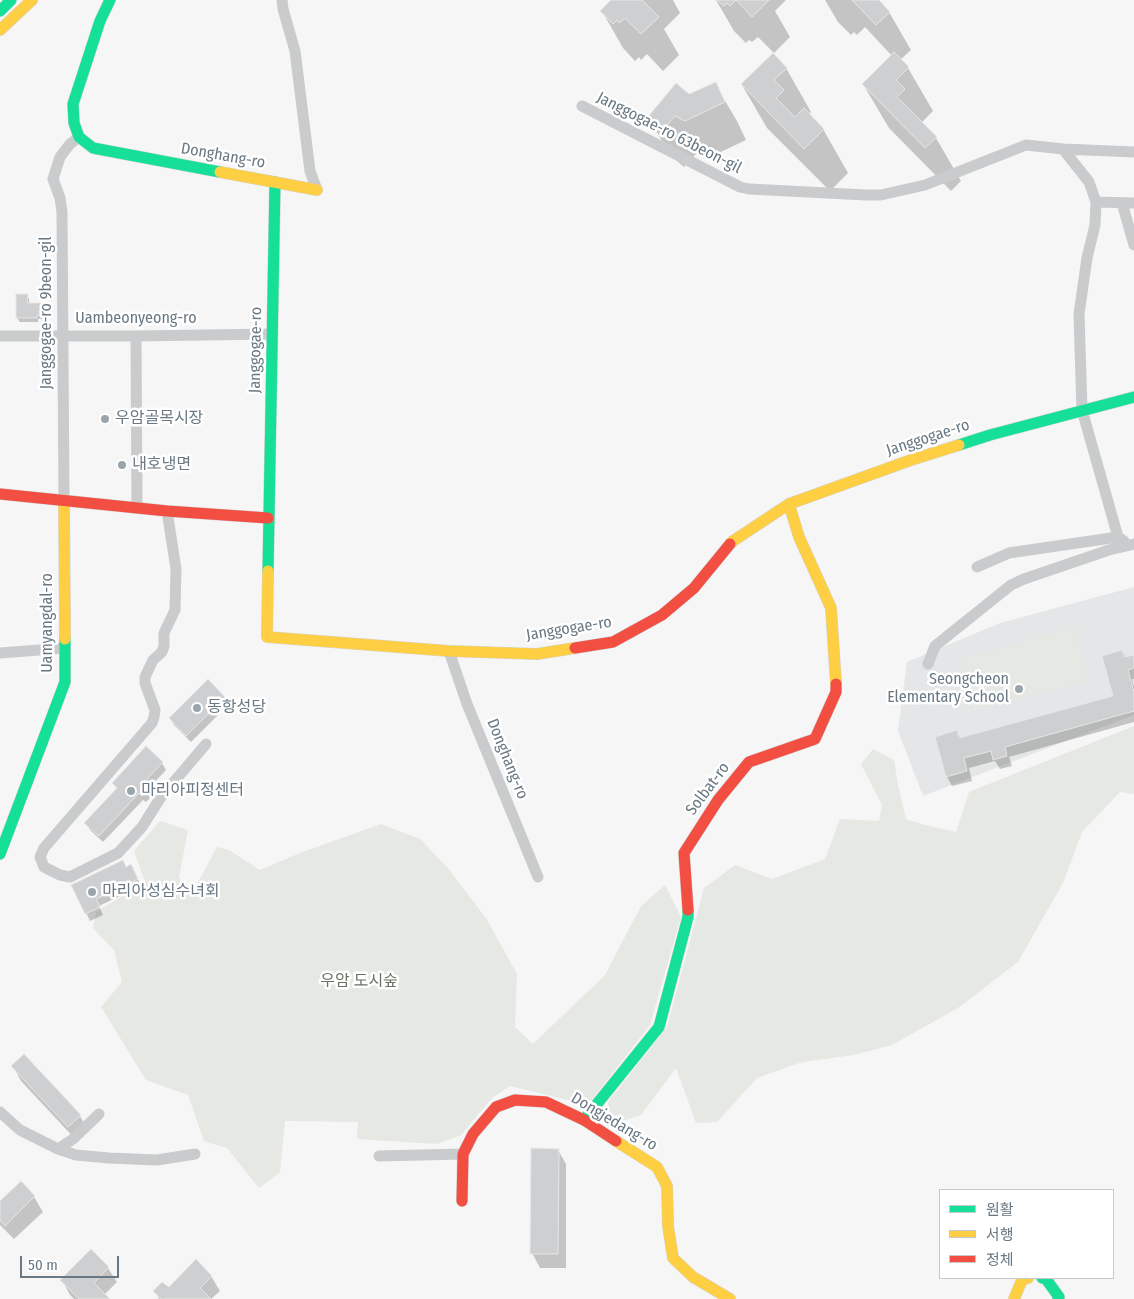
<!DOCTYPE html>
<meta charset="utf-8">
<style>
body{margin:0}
#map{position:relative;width:1134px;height:1299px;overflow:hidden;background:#f6f6f6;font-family:"Fira Sans Condensed","Noto Sans KR",sans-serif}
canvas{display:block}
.legend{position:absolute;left:939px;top:1189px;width:175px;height:90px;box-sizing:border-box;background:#fff;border:1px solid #c3c9cd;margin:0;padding:6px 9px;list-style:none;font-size:15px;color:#697883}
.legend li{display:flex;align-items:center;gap:10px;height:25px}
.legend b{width:25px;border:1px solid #c3c9cd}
.scale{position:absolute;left:20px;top:1256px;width:99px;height:22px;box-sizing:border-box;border:2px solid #697883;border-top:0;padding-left:6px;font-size:15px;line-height:18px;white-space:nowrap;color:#697883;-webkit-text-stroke:4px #fff;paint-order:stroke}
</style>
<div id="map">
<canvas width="1134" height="1299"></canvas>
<ul class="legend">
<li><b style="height:6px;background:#16e098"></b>원활</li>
<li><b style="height:6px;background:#ffcf43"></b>서행</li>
<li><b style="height:6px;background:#f24e42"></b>정체</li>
</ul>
<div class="scale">50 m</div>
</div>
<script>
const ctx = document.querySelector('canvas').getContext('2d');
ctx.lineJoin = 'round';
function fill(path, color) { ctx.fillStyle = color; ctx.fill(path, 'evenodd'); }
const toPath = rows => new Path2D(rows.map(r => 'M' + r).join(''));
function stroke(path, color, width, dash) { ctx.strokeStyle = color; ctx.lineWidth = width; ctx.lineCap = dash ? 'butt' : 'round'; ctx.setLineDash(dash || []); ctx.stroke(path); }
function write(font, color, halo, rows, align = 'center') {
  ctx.font = font + ' "Fira Sans Condensed","Noto Sans KR",sans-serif'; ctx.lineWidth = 5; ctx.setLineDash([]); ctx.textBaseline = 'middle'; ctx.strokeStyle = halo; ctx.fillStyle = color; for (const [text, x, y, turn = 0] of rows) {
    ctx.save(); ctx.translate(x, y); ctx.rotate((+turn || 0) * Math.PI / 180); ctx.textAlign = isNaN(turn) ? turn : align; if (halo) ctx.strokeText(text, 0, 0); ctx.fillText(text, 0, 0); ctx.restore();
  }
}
const built = toPath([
 [1134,587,1134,715,923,796,898,731,907,662,1000,623]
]);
const green = toPath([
 [1074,628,1088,680,973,711,959,659],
 [1134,726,1134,794,1120,792,1082,832,1063,883,1018,962,958,1008,892,1045,854,1055,802,1062,757,1078,717,1122,696,1123,676,1068,641,1115,620,1122,610,1118,608,1102,667,1027,704,888,735,865,772,879,825,859,840,819,879,821,882,805,861,764,873,749,894,760,898,785,906,819,921,824,956,832,969,792],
 [160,821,188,830,179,878,193,892,217,847,229,850,260,870,300,853,381,824,420,839,447,867,486,918,517,974,515,1027,533,1044,605,975,641,906,665,885,681,917,650,1025,588,1105,510,1086,492,1098,461,1135,437,1144,357,1139,358,1122,285,1121,280,1172,259,1188,227,1148,204,1141,188,1095,146,1080,101,1007,122,982,114,950,93,928,96,912,145,882,134,851]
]);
const shadow = toPath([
 [610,0,673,0,680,13,664,29,679,55,663,71,647,54,641,60,639,57,635,61,623,48,602,11,611,1],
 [716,0,786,0,775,11,790,37,774,53,758,37,752,42,749,40,746,43,734,31],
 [825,0,879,0,889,12,911,50,900,60,908,68,933,111,922,122,926,128,936,138,961,181,951,191,889,128,863,84,892,56,865,27,857,35,854,32,851,35,838,22],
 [786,68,811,112,808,115,823,129,848,173,830,191,767,128,742,85],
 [715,84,737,121,746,140,708,158,697,153,684,167,670,155,649,118],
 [27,295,29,299,29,305,40,305,42,309,42,319,38,319,38,322,20,322,17,318],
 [1122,651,1126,658,1134,656,1134,679,1132,679,1134,687,1134,722,1009,757,1012,766,1000,769,995,761,969,768,972,781,952,786,947,777,957,732,961,739,1114,697],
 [208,681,224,698,228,705,191,742,174,725,170,718],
 [146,748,162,763,166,770,150,787,154,794,146,802,143,800,103,842,90,830,86,823,117,790,113,783],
 [126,868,135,873,141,886,99,906,103,915,90,921,73,885],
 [24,1056,80,1116,88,1131,77,1141,21,1081,13,1066],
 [558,1150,566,1164,566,1268,540,1268,532,1253],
 [21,1183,34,1197,43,1212,14,1239,0,1225,0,1203],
 [91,1251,108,1268,117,1282,104,1295,109,1299,74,1299,70,1295,62,1280],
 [211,1276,220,1291,211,1299,159,1299,155,1291]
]);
const building = toPath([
 [611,0,642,0,659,17,641,34,625,18,619,23,617,20,613,24,600,11,611,0],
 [717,0,736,0,730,6,727,3,724,6,717,0],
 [736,0,769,0,752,17,736,0],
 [852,0,879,0,890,12,876,25,852,0],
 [894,52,909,67,896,80,905,89,897,97,937,137,925,148,862,84,894,52],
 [773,53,787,68,774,80,784,90,776,98,795,117,804,108,824,129,804,149,741,84,773,53],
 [716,82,725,102,685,121,675,116,662,131,647,118,676,83,689,94,716,82],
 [16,294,28,294,27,303,40,303,40,315,37,315,37,318,16,318,16,294],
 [1122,650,1124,657,1134,655,1134,668,1128,670,1134,692,1134,711,1005,747,1007,756,993,760,991,751,964,758,967,771,946,777,935,737,957,730,959,738,1113,696,1102,656,1122,650],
 [208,679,225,697,186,736,169,718,208,679],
 [146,746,163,762,145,781,151,786,142,796,139,793,99,836,84,823,117,788,112,783,146,746],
 [123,860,126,867,131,864,138,879,96,899,100,907,85,914,71,885,123,860],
 [24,1054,81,1115,68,1127,11,1066,24,1054],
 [531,1148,559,1149,558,1254,530,1254,531,1148],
 [21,1181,35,1196,5,1226,0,1220,0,1201,21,1181],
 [91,1249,109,1267,94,1283,110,1299,79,1299,60,1280,91,1249],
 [196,1259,212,1276,200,1288,211,1299,161,1299,153,1291,162,1282,169,1287,196,1259]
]);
const street = toPath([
 [282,0,283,9,295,51,310,171,317,190],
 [582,106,740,187,749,189,866,195,881,195,925,185,1026,145,1063,149,1089,182,1096,202,1095,225,1087,258,1079,314,1082,410,1118,537],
 [1063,149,1134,152],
 [1096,202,1134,203],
 [1122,203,1134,245],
 [0,336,136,336,273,334],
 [136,336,137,508],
 [64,500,62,212,60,198,53,179,60,157,70,144,79,137],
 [167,511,176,569,175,610,164,633,164,646,162,652,153,660,145,677,145,683,155,710,154,717,152,723,44,848,40,857,44,867,60,875,70,877,118,853,142,827,161,797,206,744],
 [977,567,1009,553,1118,537,1124,541],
 [449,651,467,704,538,877],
 [0,653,65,648],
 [928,664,935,646,1011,585,1024,579,1109,550,1134,544],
 [0,1112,20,1130,58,1149,76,1155,109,1158,157,1160,195,1154],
 [58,1149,73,1139,99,1114],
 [379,1156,463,1154]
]);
const fast = toPath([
 [110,0,100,21,73,104,74,123,79,137,93,148,220,172],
 [0,11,11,0],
 [959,445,990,435,1134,397],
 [268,571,275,182],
 [0,854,65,682,65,639],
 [584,1120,659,1027,688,917,688,910],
 [1042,1278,1046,1279,1059,1297,1058,1299]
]);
const slow = toPath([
 [0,30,32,0],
 [220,172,317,190],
 [64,500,65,639],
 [789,504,799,537,831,608,836,684],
 [730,544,733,541,789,504,911,460,959,445],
 [268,571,267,637,449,651,537,654,575,648],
 [616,1141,657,1167,667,1186,668,1226,673,1258,693,1277,730,1299],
 [1014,1299,1022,1280,1028,1278]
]);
const jam = toPath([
 [0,494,167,511,268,518],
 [575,648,613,642,662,615,694,588,730,544],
 [688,910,684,853,718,800,749,762,815,739,836,692,836,684],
 [462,1201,463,1154,473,1134,496,1107,515,1100,546,1102,584,1120,616,1141]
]);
const markers = [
 [105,419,5,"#9aa4ab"],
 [122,465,5,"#9aa4ab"],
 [1019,689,5,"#9aa4ab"],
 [197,708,5,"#9aa4ab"],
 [131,791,5,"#9aa4ab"],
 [92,892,5,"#9aa4ab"]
];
const streetNames = [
 ["Janggogae-ro 63beon-gil",669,133,27],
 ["Donghang-ro",223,156,10],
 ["Janggogae-ro 9beon-gil",47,313,-90],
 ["Uambeonyeong-ro",136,319],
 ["Janggogae-ro",256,350,-89],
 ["Janggogae-ro",928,438,-18],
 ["Uamyangdal-ro",48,623,-90],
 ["Janggogae-ro",569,629,-9],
 ["Donghang-ro",507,759,68],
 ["Solbat-ro",708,789,-53],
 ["Dongjedang-ro",614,1122,31]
];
const poiNames = [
 ["우암골목시장",115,419],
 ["내호냉면",132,465],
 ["Seongcheon",1009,680,"right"],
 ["Elementary School",1009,698,"right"],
 ["동항성당",207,708],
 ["마리아피정센터",141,791],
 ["마리아성심수녀회",102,892]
];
const parkNames = [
 ["우암 도시숲",359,982]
];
fill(built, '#e5e6e7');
fill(green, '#e5e8e3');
fill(shadow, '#0003');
fill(building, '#cecfd0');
stroke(building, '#e6e6e6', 1);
stroke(fast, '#d2d3d4', 12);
stroke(slow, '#d2d3d4', 12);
stroke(jam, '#d2d3d4', 12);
stroke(street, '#c9cbcc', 11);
stroke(fast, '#16e098', 11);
stroke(slow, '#ffcf43', 11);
stroke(jam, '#f24e42', 11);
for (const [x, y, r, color] of markers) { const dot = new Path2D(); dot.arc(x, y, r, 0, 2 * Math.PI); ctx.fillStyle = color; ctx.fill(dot); stroke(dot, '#fff', 2); }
write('16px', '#697883', '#fff', streetNames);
write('16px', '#697883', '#fff', poiNames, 'left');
write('16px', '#677663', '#fff', parkNames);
</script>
